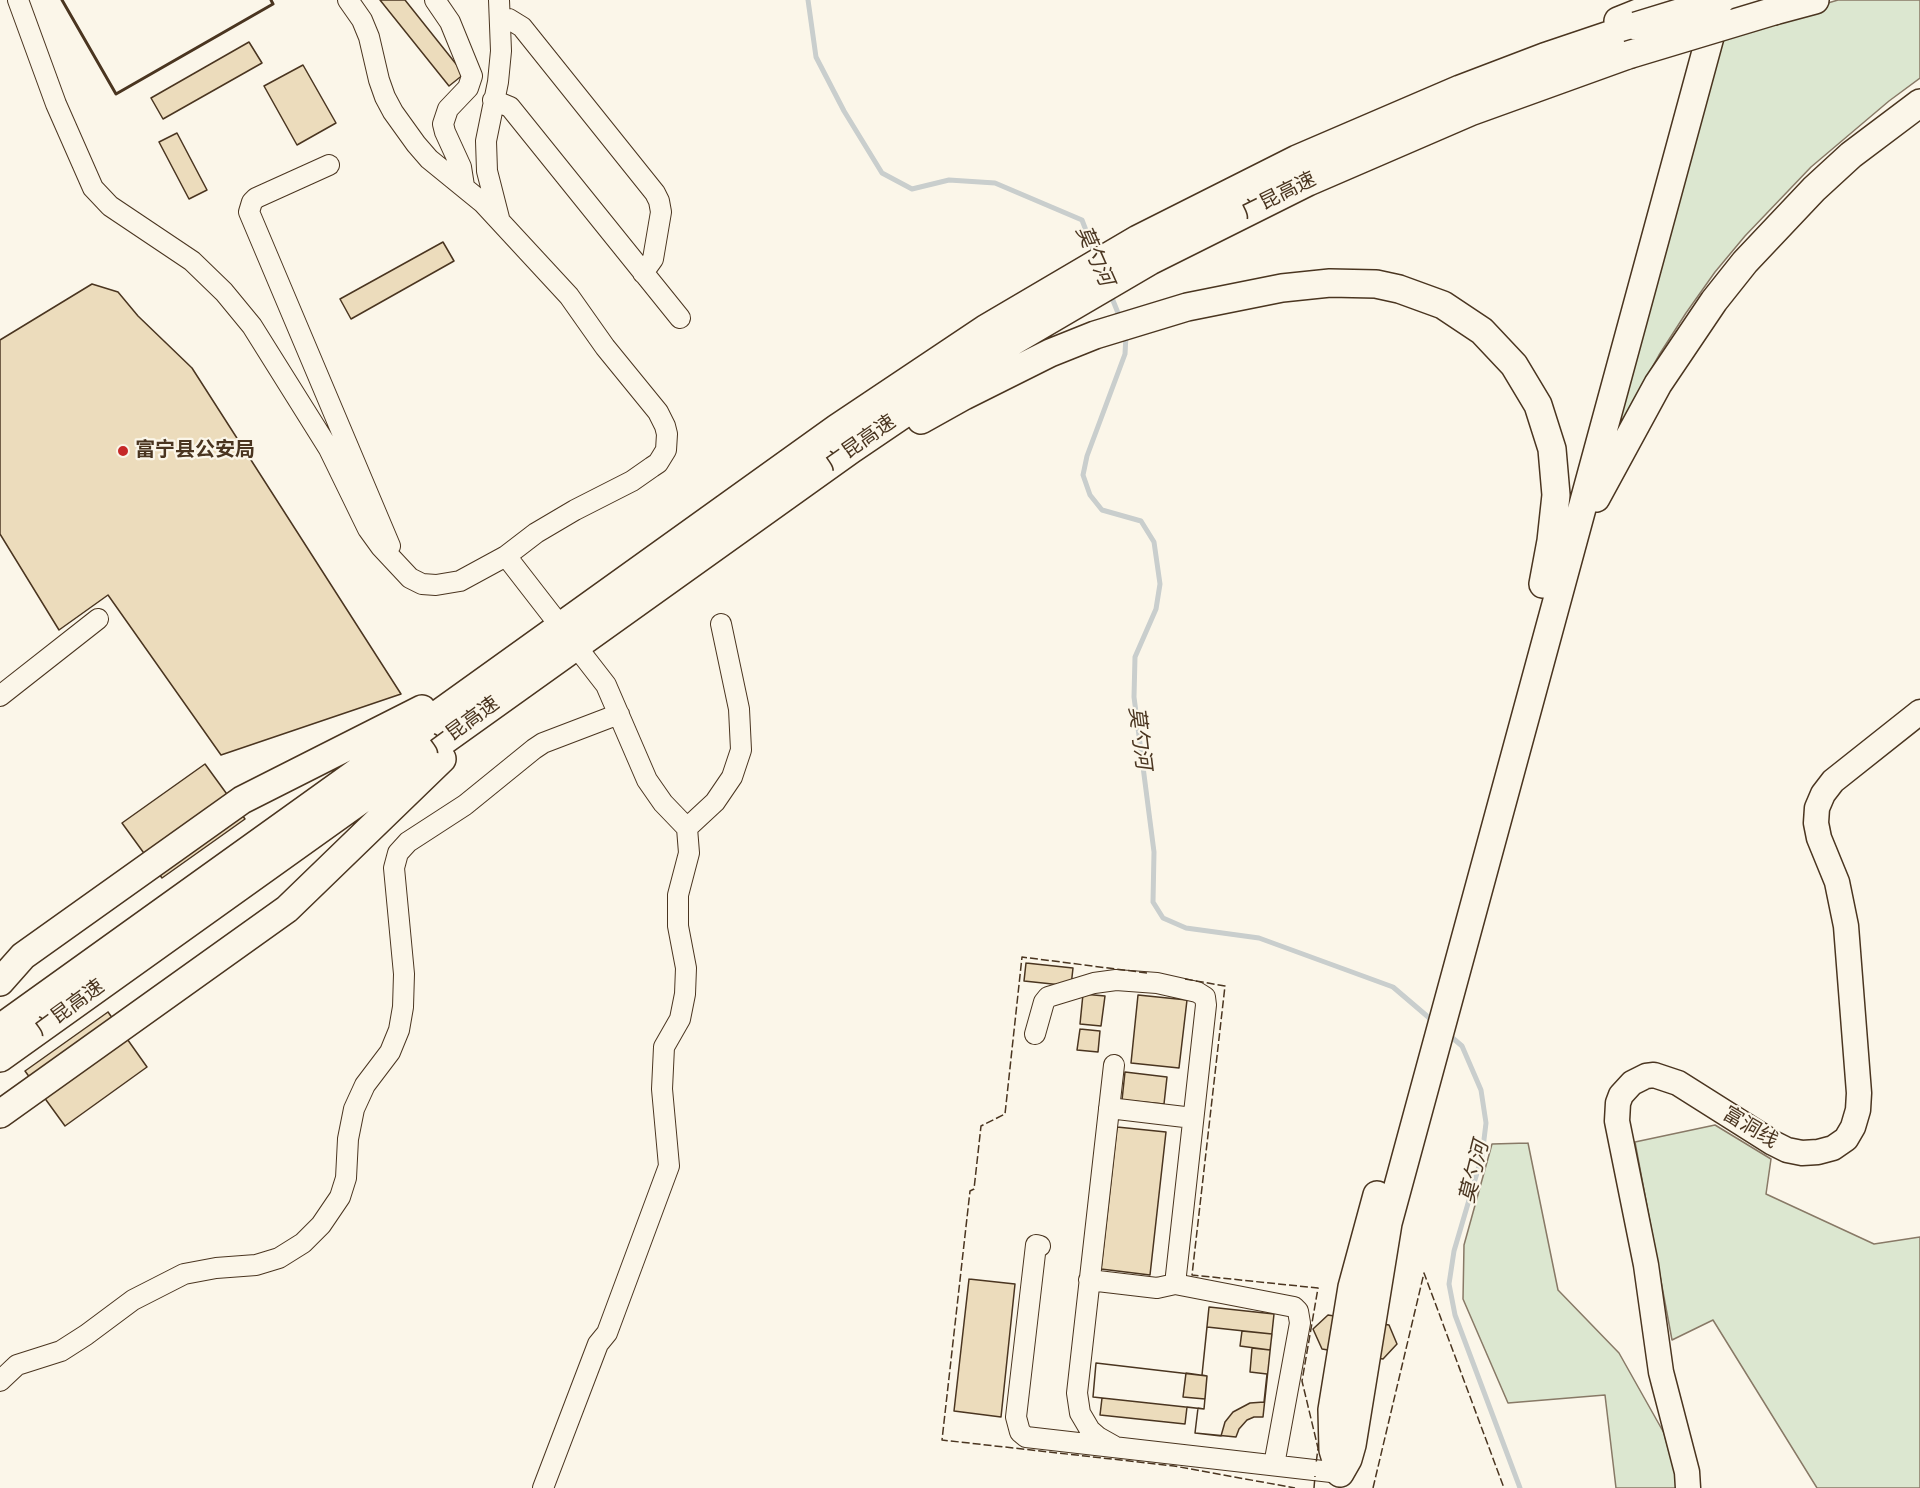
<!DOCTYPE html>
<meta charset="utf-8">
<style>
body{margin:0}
canvas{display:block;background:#fbf6e9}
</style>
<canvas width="1920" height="1488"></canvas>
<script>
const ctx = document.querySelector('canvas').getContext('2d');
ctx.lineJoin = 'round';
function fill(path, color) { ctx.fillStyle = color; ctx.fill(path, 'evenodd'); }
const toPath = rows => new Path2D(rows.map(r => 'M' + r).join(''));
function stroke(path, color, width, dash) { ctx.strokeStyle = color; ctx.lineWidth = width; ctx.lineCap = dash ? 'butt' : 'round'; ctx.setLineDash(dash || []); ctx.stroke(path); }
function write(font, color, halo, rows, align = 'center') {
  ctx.font = font + ' "Space Grotesk","Noto Sans SC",sans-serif'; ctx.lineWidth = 4.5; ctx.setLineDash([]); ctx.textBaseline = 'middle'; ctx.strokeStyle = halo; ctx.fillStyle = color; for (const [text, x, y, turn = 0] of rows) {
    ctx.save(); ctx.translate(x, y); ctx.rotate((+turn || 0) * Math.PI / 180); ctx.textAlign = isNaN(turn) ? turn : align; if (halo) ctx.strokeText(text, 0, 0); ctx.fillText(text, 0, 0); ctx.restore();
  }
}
const green = toPath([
 [1838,0,1920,0,1920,78,1889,101,1811,167,1745,236,1715,272,1686,313,1659,355,1611,441,1716,36,1838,0],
 [1715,1125,1771,1159,1766,1194,1874,1244,1920,1237,1920,1488,1817,1488,1713,1320,1672,1340,1635,1142,1715,1125],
 [1528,1143,1558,1290,1619,1353,1664,1433,1679,1488,1616,1488,1605,1395,1508,1403,1463,1299,1464,1245,1492,1144,1528,1143]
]);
const stream = toPath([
 [808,0,816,57,844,111,882,173,912,189,949,180,995,183,1082,220,1095,254],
 [1110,293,1120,318],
 [1126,335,1125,354,1087,456,1083,475,1090,495,1102,510,1141,521,1154,542,1160,584,1156,609,1135,657,1134,697,1154,852,1153,902,1163,918,1186,928,1259,938,1393,987,1434,1022],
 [1448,1034,1462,1046,1481,1090,1486,1123,1482,1156,1454,1251,1449,1284,1455,1315,1520,1488]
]);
const building = toPath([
 [380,0,405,0,464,74,449,86,380,0],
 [249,42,262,63,163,119,151,98,249,42],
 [303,65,336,123,297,145,264,86,303,65],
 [177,133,207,190,189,199,159,142,177,133],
 [443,242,454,261,351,319,340,299,443,242],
 [92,284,118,292,138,316,192,368,401,694,221,755,108,595,59,630,0,534,0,340,92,284],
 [205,764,245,819,162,878,122,823,205,764],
 [1026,963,1073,968,1071,986,1024,981,1026,963],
 [1083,994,1105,996,1101,1026,1080,1024,1083,994],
 [1138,995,1187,1000,1179,1068,1131,1063,1138,995],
 [108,1012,147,1067,65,1126,25,1071,108,1012],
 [1080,1029,1100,1031,1098,1052,1077,1050,1080,1029],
 [1125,1072,1167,1077,1164,1104,1122,1100,1125,1072],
 [1117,1127,1166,1132,1150,1275,1101,1269,1117,1127],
 [969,1279,1015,1284,1001,1417,954,1411,969,1279],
 [1209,1307,1274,1314,1263,1417,1254,1417,1247,1420,1239,1429,1236,1437,1195,1433,1198,1408,1204,1409,1207,1376,1202,1375,1209,1307],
 [1328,1315,1389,1325,1397,1344,1383,1359,1322,1349,1313,1329,1328,1315],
 [1207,1327,1272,1334,1270,1350,1252,1348,1250,1372,1267,1374,1264,1402,1250,1403,1233,1412,1225,1422,1221,1436,1195,1433,1198,1408,1204,1409,1207,1376,1202,1375,1207,1327],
 [1242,1331,1272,1334,1270,1350,1240,1346,1242,1331],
 [1096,1363,1207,1376,1204,1409,1093,1397,1096,1363],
 [1096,1363,1207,1376,1204,1409,1187,1407,1185,1424,1100,1415,1102,1398,1093,1397,1096,1363],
 [1186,1373,1207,1376,1205,1399,1183,1397,1186,1373]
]);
const minor = toPath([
 [18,0,56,104,93,188,110,206,192,261,224,292,252,326,329,449,368,529,381,547,410,578,422,584,436,585,460,581,506,556,606,685,647,780,663,803,687,828,689,853,678,895,678,926,686,968,685,994,680,1019,664,1047,662,1089,669,1166,607,1333,598,1344,543,1488],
 [348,0,362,20,369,37,379,80,385,97,393,112,416,144,429,159,483,203,569,296,605,347,658,412,665,426,667,434,666,450,658,463,652,467,632,481,575,510,536,533,506,556],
 [435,0,450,22,472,76,468,88,448,109,443,124,445,132,461,167,464,186],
 [499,0,501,51,498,82,486,141,487,171,499,218],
 [500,20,509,19,522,27,655,193,659,201,661,212,653,259,643,273],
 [493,100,510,107,680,318],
 [329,165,256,198,252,202,249,212,390,546],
 [0,696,98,619],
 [687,828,715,802,732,777,741,750,739,709,721,624],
 [1035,1034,1044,1002,1048,997,1094,983,1116,980,1157,983,1197,992,1205,997,1206,1005,1175,1284],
 [1114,1065,1077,1393,1080,1413,1090,1430,1098,1437,1114,1446],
 [1109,1108,1193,1118],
 [1040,1246,1036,1245,1016,1417,1020,1432,1026,1437,1340,1473],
 [1089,1280,1157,1288,1175,1284,1294,1307,1298,1311,1300,1323,1274,1465],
 [0,1381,17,1365,61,1351,86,1335,133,1300,184,1274,216,1268,256,1265,279,1258,303,1243,321,1225,340,1197,346,1178,348,1139,354,1109,365,1085,390,1052,399,1030,403,1007,404,974,394,868,398,853,408,842,465,805,534,749,543,743,619,714]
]);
const major = toPath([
 [1688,1488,1687,1472,1661,1372,1646,1265,1617,1121,1618,1103,1621,1095,1632,1083,1646,1076,1654,1075,1678,1083,1773,1143,1787,1150,1802,1153,1818,1152,1833,1148,1846,1139,1853,1127,1858,1110,1859,1093,1846,926,1837,882,1819,838,1816,823,1817,808,1823,794,1833,781,1920,712]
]);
const highway = toPath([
 [1774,11,1815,0],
 [1618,21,1670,0],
 [921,420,964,396,1050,353,1095,335,1187,307,1282,288,1330,283,1376,284,1399,289,1443,305,1482,331,1514,365,1538,405,1552,449,1556,495,1551,541,1543,584],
 [1596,498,1658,384,1714,301,1745,262,1814,189,1851,155,1920,103],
 [0,982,23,956,242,800,422,709],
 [0,1028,837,428,985,329,1138,239,1297,159,1460,89,1544,57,1636,26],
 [0,1058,852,449,998,350,1150,261,1308,182,1470,112,1628,55],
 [0,1114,287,909,442,759],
 [1340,1473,1348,1459,1352,1445,1388,1223,1717,11],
 [1340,1473,1333,1450,1332,1410,1352,1287,1377,1195]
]);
const highwayBridge = toPath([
 [1636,26,1721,0],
 [1628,55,1774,11]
]);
const fence = toPath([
 [1147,973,1022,957,1005,1114,981,1126,974,1189,970,1191,942,1440,1174,1466,1295,1488],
 [1185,979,1225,986,1192,1275,1318,1288,1302,1381,1318,1448,1316,1464],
 [1314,1488,1315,1476],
 [1373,1488,1424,1273,1504,1488]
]);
const wall = toPath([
 [62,0,116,94,273,4,271,0]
]);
const markers = [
 [123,451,6,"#c62828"]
];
const streetNames = [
 ["广昆高速",1279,196,-26],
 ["广昆高速",861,443,-35],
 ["广昆高速",465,725,-36],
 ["广昆高速",70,1008,-36],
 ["富洞线",1750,1128,31]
];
const poiNames = [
 ["富宁县公安局",135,451]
];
const waterNames = [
 ["莫勺河",1094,256,66],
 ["莫勺河",1139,738,83],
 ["莫勺河",1475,1172,-76]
];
fill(green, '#dce7d0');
stroke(green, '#887966', 1.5);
stroke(stream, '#c9cecd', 5);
fill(building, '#ecdcbc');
stroke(building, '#4a3520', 1.5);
stroke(minor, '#4a3520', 22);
stroke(major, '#4a3520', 27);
stroke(highway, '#4a3520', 30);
stroke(minor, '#fbf6e9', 20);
stroke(major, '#fbf6e9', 24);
stroke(highway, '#fbf6e9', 27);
stroke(highwayBridge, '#4a3520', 30, []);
stroke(highwayBridge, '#fbf6e9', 27);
stroke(fence, '#4a3520', 1.5, [8, 3]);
stroke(wall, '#4a3520', 3);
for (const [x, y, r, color] of markers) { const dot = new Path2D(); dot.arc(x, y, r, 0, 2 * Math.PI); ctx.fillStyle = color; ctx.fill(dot); stroke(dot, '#fbf6e9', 2); }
write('20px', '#4a3520', '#fbf6e9', streetNames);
write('bold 20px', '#4a3520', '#fbf6e9', poiNames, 'left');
write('italic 21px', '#4a3520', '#fbf6e9', waterNames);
</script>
